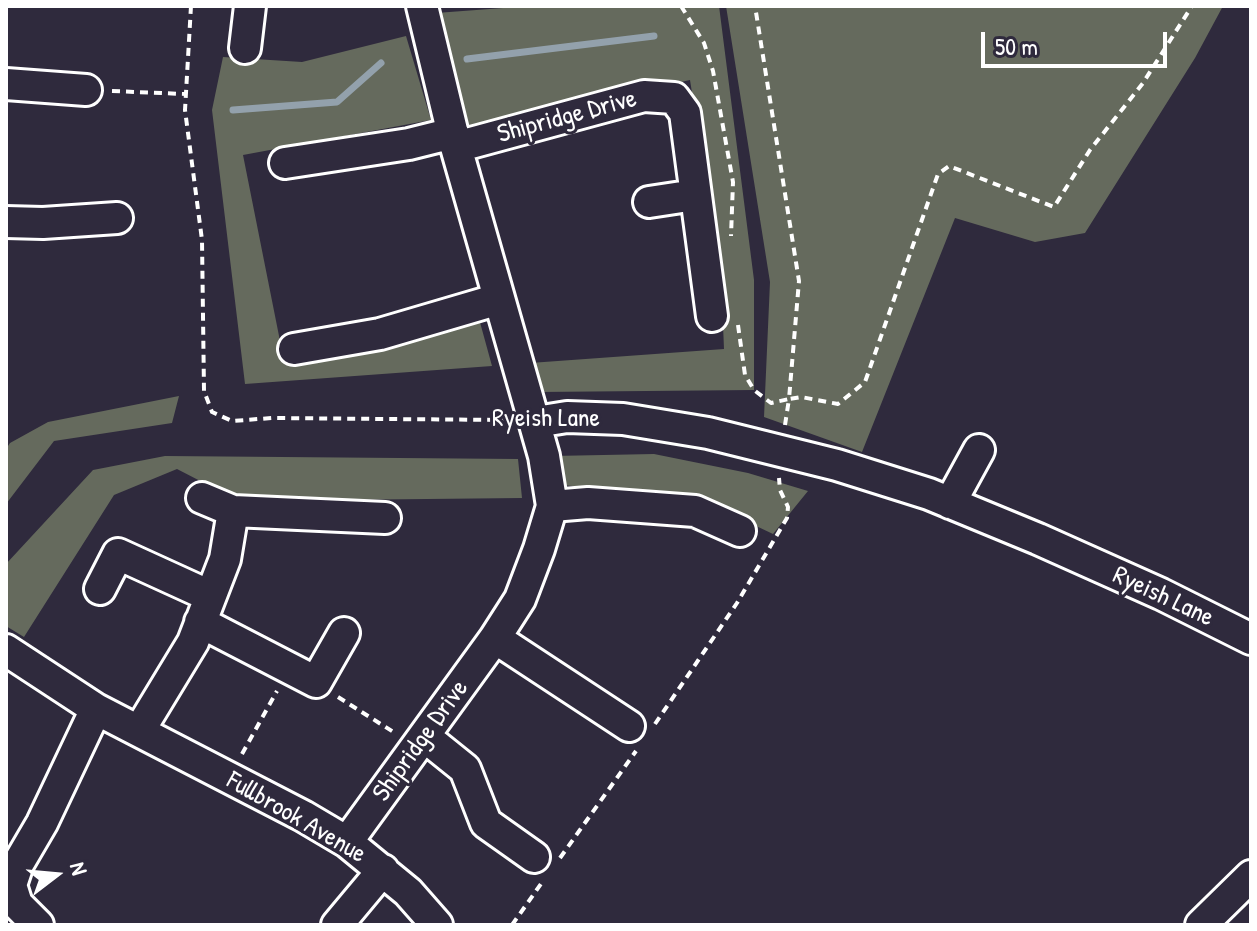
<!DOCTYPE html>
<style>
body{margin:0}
#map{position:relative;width:1257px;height:931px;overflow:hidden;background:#2f2a3d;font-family:"Patrick Hand",sans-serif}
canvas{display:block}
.frame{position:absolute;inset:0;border:8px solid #fff;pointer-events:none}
.north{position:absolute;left:16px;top:835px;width:80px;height:80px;-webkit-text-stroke:6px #2f2a3d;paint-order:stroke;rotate:74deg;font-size:22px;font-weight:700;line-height:32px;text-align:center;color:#fff}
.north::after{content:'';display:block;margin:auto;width:28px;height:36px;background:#fff;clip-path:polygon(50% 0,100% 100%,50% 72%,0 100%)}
.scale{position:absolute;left:981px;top:32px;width:186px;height:36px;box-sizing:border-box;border:4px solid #fff;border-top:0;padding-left:10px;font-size:24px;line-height:28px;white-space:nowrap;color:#fff;-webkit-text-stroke:6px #2f2a3d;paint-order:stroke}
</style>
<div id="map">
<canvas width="1257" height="931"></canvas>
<div class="frame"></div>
<div class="north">N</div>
<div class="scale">50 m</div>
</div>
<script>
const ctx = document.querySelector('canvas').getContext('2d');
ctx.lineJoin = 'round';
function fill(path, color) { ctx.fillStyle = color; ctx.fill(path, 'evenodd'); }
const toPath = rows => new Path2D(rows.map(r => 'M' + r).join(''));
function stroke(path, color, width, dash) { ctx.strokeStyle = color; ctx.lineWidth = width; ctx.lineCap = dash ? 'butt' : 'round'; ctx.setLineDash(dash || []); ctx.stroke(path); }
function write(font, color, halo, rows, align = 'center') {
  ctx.font = font + ' "Patrick Hand",sans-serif'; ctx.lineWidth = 6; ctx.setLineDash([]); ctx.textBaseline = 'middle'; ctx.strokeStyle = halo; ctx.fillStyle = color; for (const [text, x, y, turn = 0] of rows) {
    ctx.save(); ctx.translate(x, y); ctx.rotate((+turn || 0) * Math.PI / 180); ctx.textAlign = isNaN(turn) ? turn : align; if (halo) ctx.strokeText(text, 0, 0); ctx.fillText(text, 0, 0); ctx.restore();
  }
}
const green = toPath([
 [530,6,719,6,754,280,754,390,539,392,530,363,724,349,721,277,690,80,469,129,436,13],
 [726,6,1223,6,1195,58,1085,233,1035,242,955,218,862,452,764,417,770,282],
 [406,36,431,120,243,155,284,361,478,315,492,366,245,384,212,110,223,57,302,62],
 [179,396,172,423,54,441,6,504,6,449,10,443,48,422],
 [654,454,748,473,808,491,773,534,695,497,561,485,552,456],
 [165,456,518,459,522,498,239,501,177,469,114,495,24,637,6,626,6,564,93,470]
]);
const stream = toPath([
 [467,59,654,36],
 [233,110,337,102,381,63]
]);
const path = toPath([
 [191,6,185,110,202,240,204,391,212,412,232,421,272,418,505,420],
 [681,6,704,43,713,71,733,182,731,236],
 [112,91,185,94],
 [738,325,745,375,754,390,771,403,789,399,799,281,755,6],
 [785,425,789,399,801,397,838,404,865,382,938,174,949,166,1054,207,1090,150,1143,83,1192,6],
 [338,697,395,733],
 [655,724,737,603,787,518,788,507,780,490,779,478],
 [242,754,277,691],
 [560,858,636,751],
 [512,925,543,881]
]);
const minor = toPath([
 [245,48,250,6],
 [6,84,86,90],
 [456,147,644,96,674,98,685,113,712,316],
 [285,163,409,144,453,133],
 [649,202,695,195],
 [6,222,43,223,117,218],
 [294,349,380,334,499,299],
 [536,422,567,417,623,419,708,433,837,465,929,494,1038,539,1161,594,1251,639],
 [202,498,233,511,385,518],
 [950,503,979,450],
 [552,506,588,503,695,511,740,531],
 [100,589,118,554,210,596],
 [200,622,316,682,344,633],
 [495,638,629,726],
 [6,650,96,709,303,816,347,842,408,892,437,925],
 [139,731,193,642,225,559,233,511],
 [424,736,465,769,486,823,534,857],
 [347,842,495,638,520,599,539,549,552,506,544,456,456,147,422,6],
 [38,925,17,904,11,885,18,864,42,823,96,709],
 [337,925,383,870],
 [1201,925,1251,876]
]);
const streetNames = [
 ["Shipridge Drive",567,117,-15],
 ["Ryeish Lane",546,419],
 ["Ryeish Lane",1163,597,25],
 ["Shipridge Drive",421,741,-54],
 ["Fullbrook Avenue",296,818,30]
];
fill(green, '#656a5d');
stroke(stream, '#93a1ac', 7);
stroke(minor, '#fff', 36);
stroke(path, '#fff', 4, [8, 6]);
stroke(minor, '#2f2a3d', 30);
write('26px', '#fff', '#2f2a3d', streetNames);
</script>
